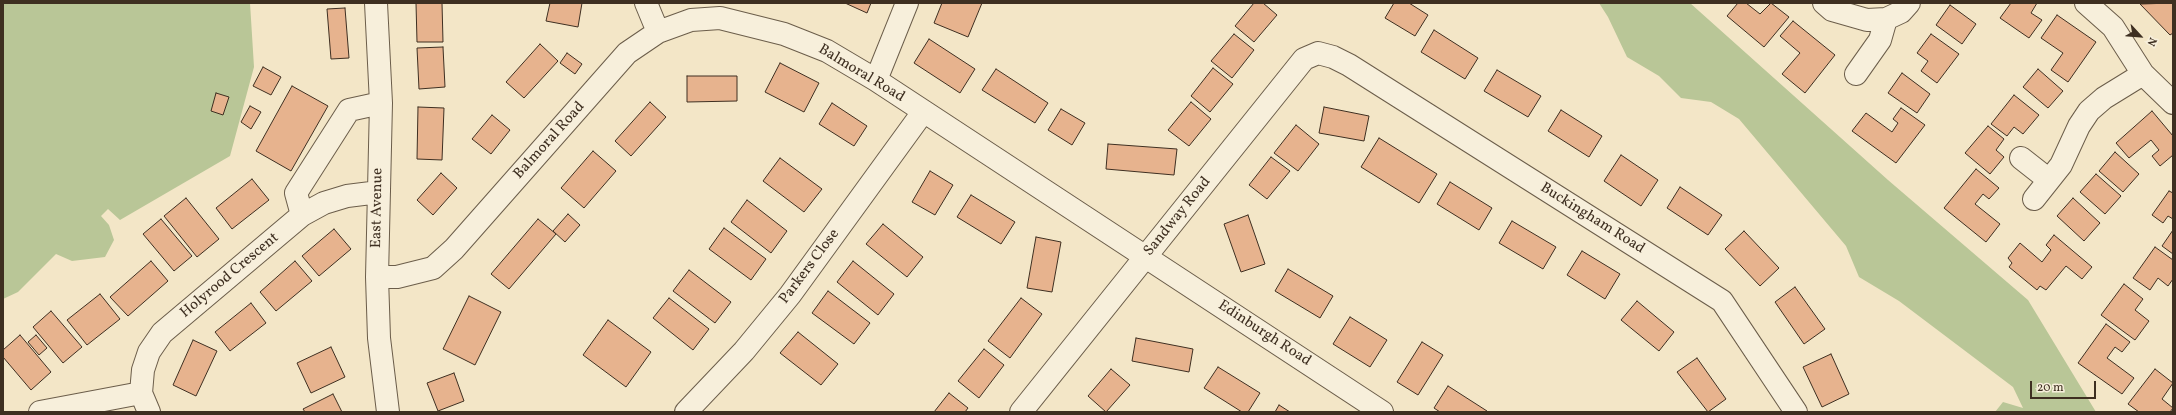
<!DOCTYPE html>
<style>
body{margin:0}
#map{position:relative;width:2176px;height:415px;overflow:hidden;background:#f3e6c7;font-family:Vollkorn,serif}
canvas{display:block}
.frame{position:absolute;inset:0;border:4px solid #3e2f21;pointer-events:none}
.north{position:absolute;left:2120px;top:16px;width:40px;height:40px;-webkit-text-stroke:3px #f7efdb;paint-order:stroke;rotate:116deg;font-size:11px;font-weight:700;line-height:16px;text-align:center;color:#3e2f21}
.north::after{content:'';display:block;margin:auto;width:14px;height:18px;background:#3e2f21;clip-path:polygon(50% 0,100% 100%,50% 72%,0 100%)}
.scale{position:absolute;left:2030px;top:381px;width:66px;height:18px;box-sizing:border-box;border:2px solid #3e2f21;border-top:0;padding-left:5px;font-size:12px;line-height:14px;white-space:nowrap;color:#3e2f21;-webkit-text-stroke:3px #f7efdb;paint-order:stroke}
</style>
<div id="map">
<canvas width="2176" height="415"></canvas>
<div class="frame"></div>
<div class="north">N</div>
<div class="scale">20 m</div>
</div>
<script>
const ctx = document.querySelector('canvas').getContext('2d');
ctx.lineJoin = 'round';
function fill(path, color) { ctx.fillStyle = color; ctx.fill(path, 'evenodd'); }
const toPath = rows => new Path2D(rows.map(r => 'M' + r).join(''));
function stroke(path, color, width, dash) { ctx.strokeStyle = color; ctx.lineWidth = width; ctx.lineCap = dash ? 'butt' : 'round'; ctx.setLineDash(dash || []); ctx.stroke(path); }
function write(font, color, halo, rows, align = 'center') {
  ctx.font = font + ' Vollkorn,serif'; ctx.lineWidth = 3; ctx.setLineDash([]); ctx.textBaseline = 'middle'; ctx.strokeStyle = halo; ctx.fillStyle = color; for (const [text, x, y, turn = 0] of rows) {
    ctx.save(); ctx.translate(x, y); ctx.rotate((+turn || 0) * Math.PI / 180); ctx.textAlign = isNaN(turn) ? turn : align; if (halo) ctx.strokeText(text, 0, 0); ctx.fillText(text, 0, 0); ctx.restore();
  }
}
const green = toPath([
 [3,3,250,3,254,67,230,156,120,220,108,209,101,216,109,225,114,240,105,257,72,261,56,254,18,292,3,299],
 [1599,3,1690,3,1888,180,2028,300,2096,412,1995,412,2003,402,2023,408,2013,387,1899,301,1859,277,1846,246,1739,119,1711,102,1681,98,1659,76,1627,57,1608,17]
]);
const building = toPath([
 [416,3,442,3,443,42,417,42,416,3],
 [550,3,582,3,578,27,546,21,550,3],
 [845,3,871,3,867,13,845,3],
 [942,3,982,3,968,37,934,23,942,3],
 [1254,3,1263,3,1277,15,1254,42,1235,26,1254,3],
 [1394,3,1409,3,1428,15,1415,36,1385,18,1394,3],
 [1738,3,1746,3,1760,14,1771,3,1789,17,1764,47,1727,16,1738,3],
 [2011,3,2037,3,2031,13,2042,20,2029,38,2000,18,2011,3],
 [2173,3,2173,33,2170,35,2140,4,2173,3],
 [1950,5,1976,24,1962,44,1936,25,1950,5],
 [345,8,349,58,331,59,327,9,345,8],
 [2057,15,2096,42,2068,82,2051,70,2063,53,2041,38,2057,15],
 [1793,21,1835,55,1805,93,1782,74,1800,53,1780,36,1793,21],
 [1434,30,1478,58,1465,79,1421,52,1434,30],
 [1234,34,1254,50,1232,78,1211,61,1234,34],
 [1931,34,1959,54,1937,83,1921,71,1928,61,1917,53,1931,34],
 [929,39,975,69,960,93,914,63,929,39],
 [540,44,558,61,524,98,506,82,540,44],
 [443,47,445,87,419,89,417,48,443,47],
 [567,53,582,64,575,74,560,63,567,53],
 [780,63,819,83,804,112,765,92,780,63],
 [263,67,281,77,271,95,253,86,263,67],
 [1213,68,1233,84,1210,112,1191,96,1213,68],
 [996,69,1048,103,1035,123,982,90,996,69],
 [2038,69,2063,91,2048,108,2023,87,2038,69],
 [1497,70,1541,96,1528,117,1484,91,1497,70],
 [1902,73,1930,94,1917,113,1888,93,1902,73],
 [687,76,737,76,737,101,687,102,687,76],
 [292,86,328,106,291,171,256,151,292,86],
 [216,93,229,97,223,115,211,111,216,93],
 [2014,95,2039,115,2023,134,2014,127,2007,136,1991,124,2014,95],
 [650,102,666,117,631,156,615,141,650,102],
 [1191,102,1211,119,1189,146,1168,130,1191,102],
 [832,103,867,126,854,146,819,124,832,103],
 [250,106,261,112,251,129,241,122,250,106],
 [418,107,444,108,442,160,417,159,418,107],
 [1324,107,1369,116,1364,141,1319,133,1324,107],
 [1901,108,1925,125,1896,163,1852,131,1866,113,1892,132,1898,123,1893,119,1901,108],
 [1061,109,1085,123,1072,145,1048,130,1061,109],
 [1561,110,1602,136,1589,157,1548,131,1561,110],
 [2152,111,2173,136,2173,155,2160,166,2152,156,2159,150,2151,140,2129,158,2116,143,2152,111],
 [492,115,510,130,491,154,472,139,492,115],
 [1296,125,1319,144,1298,171,1274,153,1296,125],
 [1988,126,2004,139,1996,150,2004,157,1990,174,1965,153,1988,126],
 [1379,138,1437,174,1419,203,1361,167,1379,138],
 [1108,144,1177,149,1174,175,1106,169,1108,144],
 [593,151,616,171,584,208,561,188,593,151],
 [2115,152,2139,174,2123,192,2099,171,2115,152],
 [1621,155,1658,180,1641,206,1604,181,1621,155],
 [1271,157,1290,171,1267,199,1249,185,1271,157],
 [780,158,822,189,804,212,763,181,780,158],
 [1976,169,1999,188,1989,199,1983,194,1975,204,2000,224,1986,242,1944,208,1976,169],
 [930,171,953,185,935,215,912,202,930,171],
 [441,173,457,188,433,215,417,200,441,173],
 [2096,174,2121,196,2105,214,2080,192,2096,174],
 [252,179,269,200,232,229,216,208,252,179],
 [1450,182,1492,208,1479,230,1437,204,1450,182],
 [1680,187,1722,215,1708,235,1667,208,1680,187],
 [2169,191,2173,193,2173,219,2168,216,2163,223,2152,215,2169,191],
 [971,195,1015,222,1001,244,957,217,971,195],
 [186,198,219,239,197,257,164,216,186,198],
 [2073,198,2100,223,2084,241,2057,216,2073,198],
 [747,200,787,231,771,253,731,222,747,200],
 [568,214,580,225,565,242,553,231,568,214],
 [1248,215,1265,264,1241,272,1224,224,1248,215],
 [161,219,192,256,174,271,143,234,161,219],
 [538,219,556,234,509,289,491,274,538,219],
 [1512,221,1556,247,1543,269,1499,243,1512,221],
 [883,224,923,257,907,277,866,244,883,224],
 [724,228,766,259,751,280,709,249,724,228],
 [334,229,351,249,319,276,302,256,334,229],
 [2173,230,2173,254,2162,246,2173,230],
 [1744,231,1779,268,1760,286,1725,249,1744,231],
 [2054,235,2092,267,2082,279,2066,266,2046,290,2040,286,2037,290,2009,267,2012,263,2008,258,2020,243,2042,262,2051,250,2046,245,2054,235],
 [1036,237,1061,242,1052,292,1027,288,1036,237],
 [2155,247,2173,260,2173,279,2168,286,2158,278,2150,290,2133,278,2155,247],
 [1582,251,1620,274,1605,299,1567,275,1582,251],
 [151,261,168,281,128,316,110,297,151,261],
 [295,261,312,281,276,311,260,292,295,261],
 [853,261,894,294,878,315,837,282,853,261],
 [1288,269,1333,296,1320,318,1275,291,1288,269],
 [689,270,731,302,715,323,673,291,689,270],
 [2124,284,2143,299,2135,310,2149,321,2135,340,2101,315,2124,284],
 [1795,287,1825,329,1804,344,1775,302,1795,287],
 [828,291,870,323,854,344,812,313,828,291],
 [100,294,120,319,87,345,67,320,100,294],
 [469,296,501,312,475,365,443,349,469,296],
 [669,298,709,329,693,350,653,318,669,298],
 [1021,298,1042,314,1010,358,988,341,1021,298],
 [1637,301,1674,332,1659,351,1621,320,1637,301],
 [251,303,266,323,230,351,215,332,251,303],
 [51,311,82,347,63,363,33,327,51,311],
 [1350,317,1387,340,1370,367,1333,344,1350,317],
 [608,320,651,352,626,387,583,355,608,320],
 [2106,324,2130,342,2122,352,2115,347,2107,358,2134,378,2122,394,2078,363,2106,324],
 [798,332,838,364,821,385,780,353,798,332],
 [20,335,51,372,31,390,3,357,3,350,20,335],
 [36,335,47,348,39,355,28,342,36,335],
 [1136,338,1193,349,1189,372,1132,361,1136,338],
 [193,340,217,351,196,396,173,385,193,340],
 [1422,342,1443,355,1418,395,1397,382,1422,342],
 [331,347,345,377,311,393,297,363,331,347],
 [984,349,1004,365,979,398,958,381,984,349],
 [1831,354,1849,394,1822,407,1803,367,1831,354],
 [1697,358,1726,399,1708,412,1677,372,1697,358],
 [1218,367,1260,393,1248,412,1242,412,1204,388,1218,367],
 [1111,369,1130,385,1106,412,1088,396,1111,369],
 [2155,369,2173,383,2162,399,2173,408,2170,412,2139,412,2128,404,2155,369],
 [454,373,464,401,438,411,427,383,454,373],
 [1448,386,1487,411,1486,412,1440,412,1434,408,1448,386],
 [949,393,968,408,965,412,934,412,949,393],
 [333,394,342,412,305,412,303,409,333,394],
 [1279,405,1290,412,1275,412,1279,405]
]);
const minor = toPath([
 [376,3,381,103,377,277,379,338,388,412],
 [646,3,658,32],
 [1824,3,1832,10,1867,20,1886,19,1901,12,1909,3],
 [2086,3,2113,27,2143,74,2173,103],
 [1856,74,1880,40,1886,19],
 [876,80,907,3],
 [2021,158,2049,180],
 [2034,199,2061,165,2079,126,2089,111,2104,98,2143,74],
 [302,215,296,193,349,110,381,103],
 [377,277,397,277,433,268,454,249,627,53,658,32,691,20,720,18,784,34,827,51,876,80,1382,412],
 [40,412,141,393],
 [149,412,141,393,143,370,149,352,162,333,302,215,324,203,347,196,379,192],
 [686,412,744,351,790,295,923,112],
 [1021,412,1304,59,1318,53,1333,57,1349,65,1722,301,1796,412]
]);
const streetNames = [
 ["Balmoral Road",861,74,31],
 ["Balmoral Road",550,141,-48],
 ["East Avenue",378,208,-89],
 ["Sandway Road",1178,217,-51],
 ["Buckingham Road",1592,219,32],
 ["Parkers Close",810,267,-53],
 ["Holyrood Crescent",230,276,-40],
 ["Edinburgh Road",1264,334,33]
];
fill(green, '#b9c697');
fill(building, '#e7b38e');
stroke(building, '#3e2f21', 1);
stroke(minor, '#6b5d4a', 24);
stroke(minor, '#f7efdb', 22);
write('15px', '#3e2f21', '#f7efdb', streetNames);
</script>
